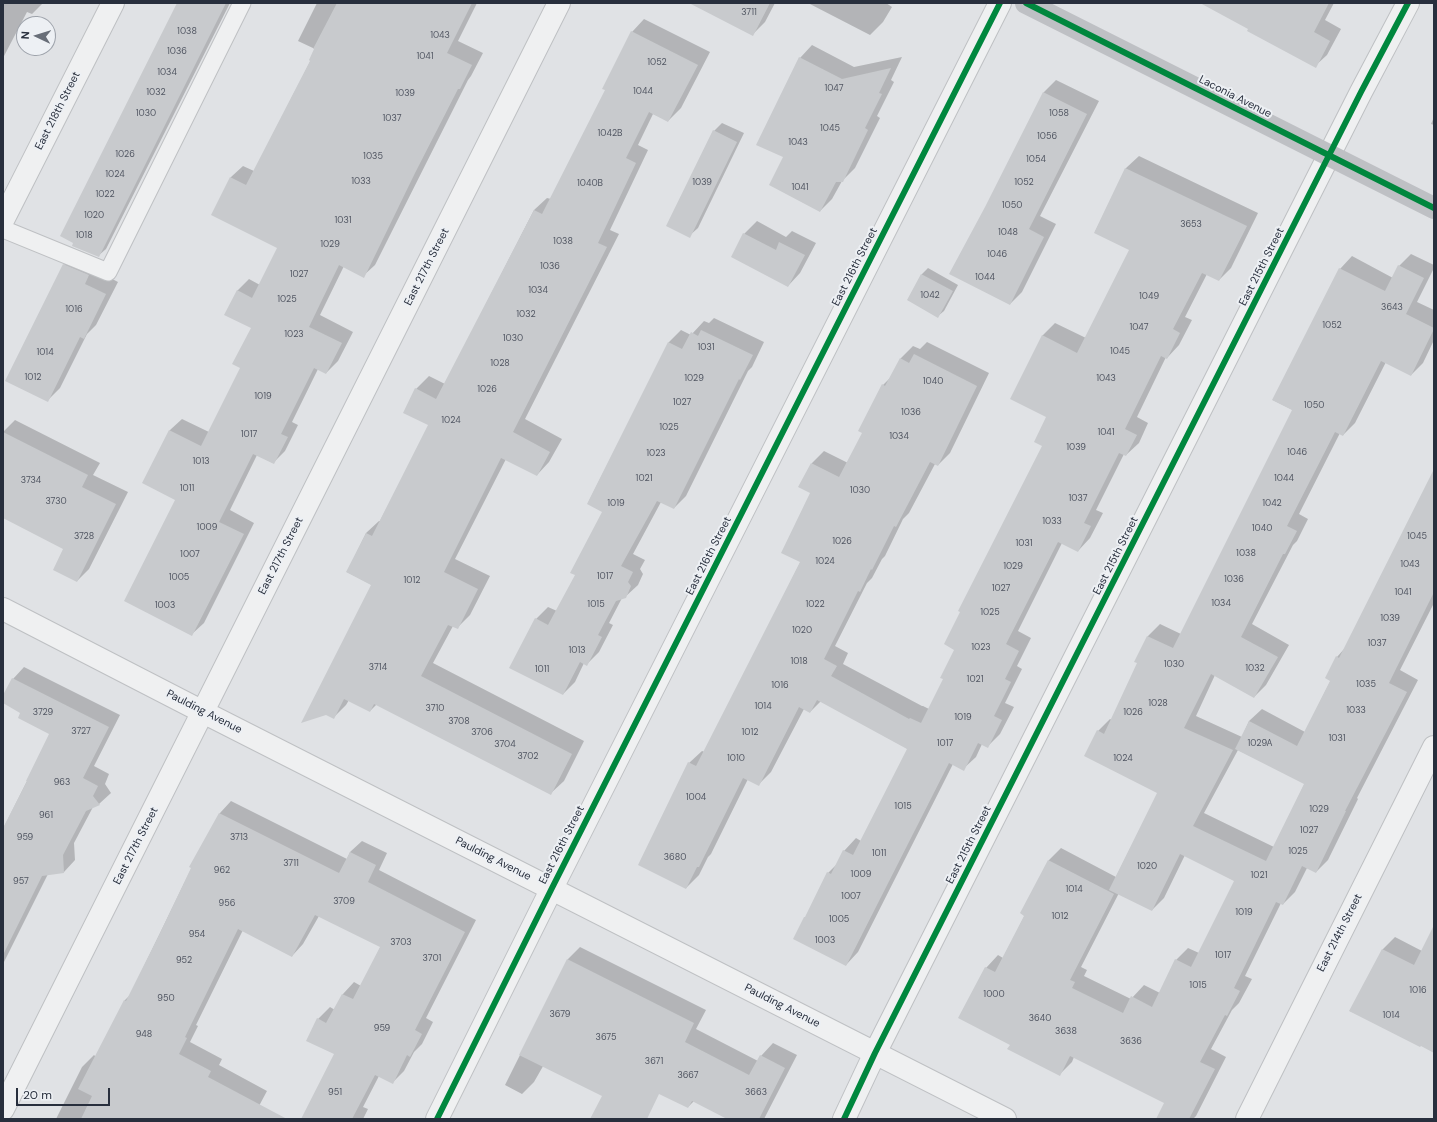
<!DOCTYPE html>
<style>
body{margin:0}
#map{position:relative;width:1437px;height:1122px;overflow:hidden;background:#e0e2e5;font-family:"DM Sans",sans-serif}
canvas{display:block}
.frame{position:absolute;inset:0;border:4px solid #282f3d;pointer-events:none}
.north{position:absolute;left:16px;top:16px;width:40px;height:40px;box-sizing:border-box;background:#edf0f4;border:1px solid #9ea3ab;border-radius:50%;rotate:274deg;font-size:11px;font-weight:700;line-height:16px;text-align:center;color:#282f3d}
.north::after{content:'';display:block;margin:auto;width:14px;height:18px;background:#686e78;clip-path:polygon(50% 0,100% 100%,50% 72%,0 100%)}
.scale{position:absolute;left:16px;top:1088px;width:94px;height:18px;box-sizing:border-box;border:2px solid #282f3d;border-top:0;padding-left:5px;font-size:12px;line-height:14px;white-space:nowrap;color:#282f3d;-webkit-text-stroke:3px #edf0f4;paint-order:stroke}
</style>
<div id="map">
<canvas width="1437" height="1122"></canvas>
<div class="frame"></div>
<div class="north">N</div>
<div class="scale">20 m</div>
</div>
<script>
const ctx = document.querySelector('canvas').getContext('2d');
ctx.lineJoin = 'round';
function fill(path, color) { ctx.fillStyle = color; ctx.fill(path, 'evenodd'); }
const toPath = rows => new Path2D(rows.map(r => 'M' + r).join(''));
function stroke(path, color, width, dash) { ctx.strokeStyle = color; ctx.lineWidth = width; ctx.lineCap = dash ? 'butt' : 'round'; ctx.setLineDash(dash || []); ctx.stroke(path); }
function write(font, color, halo, rows, align = 'center') {
  ctx.font = font + ' "DM Sans",sans-serif'; ctx.lineWidth = 4; ctx.setLineDash([]); ctx.textBaseline = 'middle'; ctx.strokeStyle = halo; ctx.fillStyle = color; for (const [text, x, y, turn = 0] of rows) {
    ctx.save(); ctx.translate(x, y); ctx.rotate((+turn || 0) * Math.PI / 180); ctx.textAlign = isNaN(turn) ? turn : align; if (halo) ctx.strokeText(text, 0, 0); ctx.fillText(text, 0, 0); ctx.restore();
  }
}
const shadow = toPath([
 [3,3,43,3,32,14,27,12,3,58],
 [179,3,230,3,106,249,98,256],
 [317,3,477,3,458,41,483,53,471,76,468,80,375,265,363,276,344,266,320,315,353,332,338,361,326,373,318,369,292,422,298,425,285,451,273,463,257,455,230,510,254,523,204,623,192,634,176,499,144,483,170,430,182,419,209,432,241,368,252,328,237,291,249,279,260,285,279,248,213,214,231,177,243,166,254,171,311,60,315,49,298,41],
 [691,3,775,3,765,22,753,34],
 [808,3,886,3,892,7,883,22,870,35],
 [1210,3,1334,3,1325,20,1341,29,1327,55,1315,66],
 [644,19,710,52,681,108,668,121,653,114,638,145,648,150,610,230,619,234,525,419,562,439,549,462,537,475,506,459,455,559,490,576,470,615,457,628,453,626,433,663,584,741,564,781,551,793,377,704,370,711,349,700,346,705,333,718,372,585,347,572,366,533,379,521,380,521,429,425,416,389,429,376,445,384,534,210,547,198,551,199,606,90,632,32],
 [812,45,854,67,902,57,891,80,894,82,877,116,880,118,855,168,842,181,832,199,820,211,785,157,800,58],
 [1056,80,1099,101,1040,216,1056,224,1022,292,1010,304,986,207,1044,92],
 [1434,117,1434,125,1431,124],
 [722,123,744,133,698,228,689,236,714,131],
 [1139,156,1258,213,1231,268,1219,280,1207,274,1185,317,1192,320,1179,345,1167,358,1166,357,1137,417,1148,423,1139,443,1126,455,1124,454,1096,510,1103,513,1090,538,1078,551,1062,543,1018,631,1031,638,1017,666,1022,669,1005,703,1014,707,1000,734,987,747,982,744,976,757,963,769,953,764,858,952,846,965,828,873,837,864,844,851,856,838,861,841,908,749,821,701,810,712,804,709,771,772,759,784,748,779,711,854,708,857,699,875,686,888,689,763,702,751,705,752,801,561,811,493,812,463,824,451,848,463,863,433,883,385,892,376,901,358,913,346,920,349,927,342,989,373,950,453,938,465,935,464,909,513,903,519,885,556,882,559,872,578,867,583,835,646,848,653,843,664,922,706,923,706,929,709,945,679,956,649,1044,446,1047,416,1042,336,1055,323,1086,338,1131,249,1095,232,1126,168],
 [757,221,786,237,792,231,816,243,800,273,788,286,744,234],
 [76,252,97,271,118,282,96,325,87,334,60,388,48,400,64,265],
 [1411,254,1434,265,1434,268,1417,302,1434,310,1434,340,1423,363,1411,375,1386,362,1355,423,1343,435,1340,433,1299,514,1308,519,1297,541,1293,545,1252,624,1289,645,1266,685,1254,697,1215,675,1196,716,1242,737,1249,721,1262,709,1305,732,1331,680,1337,657,1345,648,1434,472,1434,603,1400,670,1418,680,1357,798,1358,799,1328,860,1316,872,1307,868,1295,892,1283,904,1281,903,1245,976,1252,979,1239,1003,1232,1010,1211,1049,1226,1057,1196,1116,1193,1119,1165,1119,1165,1102,1074,1057,1072,1062,1060,1074,1011,1044,986,968,998,955,1003,958,1025,915,1049,860,1061,848,1116,877,1158,793,1098,731,1110,719,1112,720,1139,663,1136,661,1148,636,1160,624,1181,634,1293,410,1273,400,1340,269,1352,256,1393,278,1399,266],
 [1238,750,1305,783,1274,847,1204,813],
 [1185,855,1235,881,1199,953,1188,948,1176,960,1160,993,1144,985,1131,999,1084,976,1087,970,1081,967,1119,893,1152,910,1164,898],
 [928,268,958,285,944,311,938,316,908,300,922,274],
 [714,318,764,342,752,367,748,371,686,496,674,508,661,502,633,554,645,560,640,569,643,574,638,585,625,597,622,598,609,623,613,625,599,652,587,664,584,663,575,682,563,694,536,619,548,607,557,611,577,575,603,511,588,503,669,342,681,330,691,335,704,321,709,323],
 [15,420,100,463,93,475,128,492,89,569,77,581,65,548,3,517,3,432],
 [24,667,120,715,94,766,109,774,105,784,111,793,99,804,93,807,74,843,75,860,64,872,48,874,3,964,3,829,51,733,22,712,3,702,3,697,13,679],
 [231,801,347,859,350,852,362,841,387,853,379,870,476,920,426,1018,433,1022,422,1044,414,1052,404,1071,393,1082,379,1076,363,1107,368,1109,363,1119,302,1119,335,1054,318,1019,330,1007,335,1010,343,994,354,982,361,986,381,946,319,916,303,944,292,956,243,930,196,1025,198,1026,190,1042,222,1059,219,1065,267,1091,252,1119,56,1119,82,1067,94,1055,96,1057,125,1000,130,995,192,867,191,866,220,813],
 [1434,927,1434,1051,1350,1011,1383,949,1395,937,1422,951],
 [580,947,706,1010,696,1029,758,1061,761,1056,773,1043,797,1055,764,1119,729,1119,694,1101,688,1107,558,1040,534,1082,522,1094,505,1085,568,959]
]);
const building = toPath([
 [177,3,226,3,99,257,72,246,73,243,60,236],
 [337,3,472,3,447,53,472,65,460,89,458,89,415,173,364,278,339,265,321,302,309,327,342,343,326,374,314,368,281,434,288,437,274,464,253,454,219,522,244,534,192,636,124,601,175,500,142,483,169,430,201,446,240,368,232,364,251,328,224,315,237,290,252,298,277,248,211,215,230,177,246,185,310,61,309,60,314,49,313,49],
 [689,3,770,3,753,36],
 [1200,3,1329,3,1314,32,1330,41,1316,68,1247,31,1248,29],
 [631,31,698,65,668,122,649,112,626,158,636,163,598,243,607,247,513,432,550,452,537,476,501,458,444,572,478,589,458,629,448,625,421,676,572,754,551,795,374,704,370,712,344,699,334,719,326,715,301,723,371,585,346,572,366,533,372,536,428,425,403,413,415,388,436,399,534,210,542,214,605,90,602,89],
 [799,57,842,79,891,68,879,93,882,94,865,128,868,130,855,157,843,182,836,182,820,212,769,185,783,157,756,145],
 [1043,92,1087,114,1029,229,1044,237,1010,305,949,274,985,207],
 [713,130,737,142,690,238,666,226],
 [1125,168,1247,226,1219,281,1202,273,1173,329,1180,333,1167,359,1161,356,1125,429,1137,435,1126,456,1119,453,1084,523,1091,526,1078,552,1058,542,1006,644,1019,651,1005,679,1011,682,994,716,1002,720,988,748,978,743,964,771,949,763,846,966,793,939,804,917,805,917,827,872,831,874,843,850,853,855,907,749,817,700,810,713,799,707,759,786,743,778,699,867,697,867,686,889,638,865,688,762,696,766,800,562,781,553,810,493,798,487,811,463,839,477,862,433,858,431,882,384,885,386,900,358,909,363,914,354,977,386,938,466,930,462,896,527,894,526,872,570,871,569,860,592,858,591,824,659,837,666,831,676,909,719,910,718,921,723,943,679,940,678,954,650,944,644,960,612,958,611,1042,446,1034,442,1046,417,1010,399,1042,335,1077,353,1129,250,1094,233],
 [743,233,776,250,779,242,805,255,788,287,731,257],
 [63,264,89,275,85,284,106,294,84,339,80,337,48,402,5,381],
 [1398,265,1424,278,1406,314,1434,328,1434,329,1411,376,1381,361,1343,436,1335,432,1287,526,1297,531,1285,554,1283,554,1241,637,1278,657,1254,698,1211,674,1184,728,1233,750,1193,826,1266,861,1304,784,1235,749,1249,721,1297,746,1330,681,1325,678,1336,656,1339,658,1434,469,1434,592,1389,683,1407,692,1345,811,1346,811,1316,873,1302,866,1283,905,1276,902,1234,988,1240,991,1227,1016,1225,1015,1200,1062,1215,1069,1189,1119,1156,1119,1164,1103,1070,1056,1060,1076,1007,1049,1010,1045,958,1018,985,967,995,972,1024,916,1020,913,1048,860,1114,894,1070,980,1075,982,1072,988,1123,1013,1131,996,1152,1007,1175,959,1191,967,1234,881,1180,854,1152,911,1109,890,1157,793,1084,756,1097,730,1104,734,1137,663,1134,662,1147,636,1173,648,1292,410,1272,400,1339,268,1385,291],
 [921,274,953,291,938,318,907,300],
 [701,330,753,355,740,380,739,379,674,509,657,501,621,566,633,572,628,582,631,586,626,598,616,601,598,635,602,637,587,666,580,662,563,695,509,668,535,618,548,625,575,575,570,573,602,512,587,504,668,342,682,349,691,332,698,336],
 [3,432,88,475,82,487,116,504,77,582,53,570,63,549,3,518],
 [12,678,109,727,83,778,98,786,93,796,100,805,86,811,63,855,64,873,42,876,3,955,3,828,27,781,26,781,49,734,18,718,20,713,3,703,3,695],
 [219,813,339,873,350,852,376,865,368,882,465,932,415,1030,422,1034,410,1057,407,1055,393,1084,375,1075,352,1119,301,1119,334,1054,306,1041,317,1018,326,1023,342,994,353,999,380,947,315,915,292,957,238,929,185,1037,187,1038,179,1054,211,1071,208,1077,287,1119,81,1119,92,1096,78,1089,124,1000,126,1001,160,933,191,868,189,867],
 [1434,925,1434,1053,1421,1046,1420,1047,1349,1011,1382,949,1414,965],
 [567,959,694,1023,685,1042,749,1075,760,1055,785,1068,759,1119,727,1119,692,1101,688,1108,659,1094,647,1119,590,1119,602,1096,519,1055]
]);
const lane = toPath([
 [3,229,108,272,242,3]
]);
const street = toPath([
 [3,220,113,3],
 [3,609,203,712,1005,1119],
 [3,1109,559,3],
 [437,1119,552,888,1000,3],
 [844,1119,875,1053,1361,92,1408,3],
 [1247,1119,1434,747]
]);
const secondary = toPath([
 [1026,3,1434,208]
]);
const cycleway = toPath([
 [1026,3,1434,208],
 [437,1119,552,888,1000,3],
 [844,1119,875,1053,1361,92,1408,3]
]);
const numberNames = [
 ["3711",749,13],
 ["1038",187,32],
 ["1043",440,36],
 ["1036",177,52],
 ["1041",425,57],
 ["1052",657,63],
 ["1034",167,73],
 ["1047",834,89],
 ["1044",643,92],
 ["1032",156,93],
 ["1039",405,94],
 ["1030",146,114],
 ["1058",1059,114],
 ["1037",392,119],
 ["1045",830,129],
 ["1042B",610,134],
 ["1056",1047,137],
 ["1043",798,143],
 ["1026",125,155],
 ["1035",373,157],
 ["1054",1036,160],
 ["1024",115,175],
 ["1033",361,182],
 ["1039",702,183],
 ["1052",1024,183],
 ["1040B",590,184],
 ["1041",800,188],
 ["1022",105,195],
 ["1050",1012,206],
 ["1020",94,216],
 ["1031",343,221],
 ["3653",1191,225],
 ["1048",1008,233],
 ["1018",84,236],
 ["1038",563,242],
 ["1029",330,245],
 ["1046",997,255],
 ["1036",550,267],
 ["1027",299,275],
 ["1044",985,278],
 ["1034",538,291],
 ["1042",930,296],
 ["1049",1149,297],
 ["1025",287,300],
 ["3643",1392,308],
 ["1016",74,310],
 ["1032",526,315],
 ["1052",1332,326],
 ["1047",1139,328],
 ["1023",294,335],
 ["1030",513,339],
 ["1031",706,348],
 ["1045",1120,352],
 ["1014",45,353],
 ["1028",500,364],
 ["1012",33,378],
 ["1029",694,379],
 ["1043",1106,379],
 ["1040",933,382],
 ["1026",487,390],
 ["1019",263,397],
 ["1027",682,403],
 ["1050",1314,406],
 ["1036",911,413],
 ["1024",451,421],
 ["1025",669,428],
 ["1041",1106,433],
 ["1017",249,435],
 ["1034",899,437],
 ["1039",1076,448],
 ["1046",1297,453],
 ["1023",656,454],
 ["1013",201,462],
 ["1021",644,479],
 ["1044",1284,479],
 ["3734",31,481],
 ["1011",187,489],
 ["1030",860,491],
 ["1037",1078,499],
 ["3730",56,502],
 ["1019",616,504],
 ["1042",1272,504],
 ["1033",1052,522],
 ["1009",207,528],
 ["1040",1262,529],
 ["3728",84,537],
 ["1045",1417,537],
 ["1026",842,542],
 ["1031",1024,544],
 ["1038",1246,554],
 ["1007",190,555],
 ["1024",825,562],
 ["1043",1410,565],
 ["1029",1013,567],
 ["1017",605,577],
 ["1005",179,578],
 ["1036",1234,580],
 ["1012",412,581],
 ["1027",1001,589],
 ["1041",1403,593],
 ["1034",1221,604],
 ["1015",596,605],
 ["1022",815,605],
 ["1003",165,606],
 ["1025",990,613],
 ["1039",1390,619],
 ["1020",802,631],
 ["1037",1377,644],
 ["1023",981,648],
 ["1013",577,651],
 ["1018",799,662],
 ["1030",1174,665],
 ["3714",378,668],
 ["1032",1255,669],
 ["1011",542,670],
 ["1021",975,680],
 ["1035",1366,685],
 ["1016",780,686],
 ["1028",1158,704],
 ["1014",763,707],
 ["3710",435,709],
 ["1033",1356,711],
 ["3729",43,713],
 ["1026",1133,713],
 ["1019",963,718],
 ["3708",459,722],
 ["3727",81,732],
 ["3706",482,733],
 ["1012",750,733],
 ["1031",1337,739],
 ["1017",945,744],
 ["1029A",1260,744],
 ["3704",505,745],
 ["3702",528,757],
 ["1010",736,759],
 ["1024",1123,759],
 ["963",62,783],
 ["1004",696,798],
 ["1015",903,807],
 ["1029",1319,810],
 ["961",46,816],
 ["1027",1309,831],
 ["959",25,838],
 ["3713",239,838],
 ["1025",1298,852],
 ["1011",879,854],
 ["3680",675,858],
 ["3711",291,864],
 ["1020",1147,867],
 ["962",222,871],
 ["1009",861,875],
 ["1021",1259,876],
 ["957",21,882],
 ["1014",1074,890],
 ["1007",851,897],
 ["3709",344,902],
 ["956",227,904],
 ["1019",1244,913],
 ["1012",1060,917],
 ["1005",839,920],
 ["954",197,935],
 ["1003",825,941],
 ["3703",401,943],
 ["1017",1223,956],
 ["3701",432,959],
 ["952",184,961],
 ["1015",1198,986],
 ["1016",1418,991],
 ["1000",994,995],
 ["950",166,999],
 ["3679",560,1015],
 ["1014",1391,1016],
 ["3640",1040,1019],
 ["959",382,1029],
 ["3638",1066,1032],
 ["948",144,1035],
 ["3675",606,1038],
 ["3636",1131,1042],
 ["3671",654,1062],
 ["3667",688,1076],
 ["951",335,1093],
 ["3663",756,1093]
];
const streetNames = [
 ["Laconia Avenue",1235,97,27],
 ["East 218th Street",58,111,-63],
 ["East 217th Street",427,267,-63],
 ["East 216th Street",855,267,-63],
 ["East 215th Street",1262,267,-63],
 ["East 217th Street",281,556,-63],
 ["East 216th Street",709,556,-63],
 ["East 215th Street",1116,556,-63],
 ["Paulding Avenue",204,712,27],
 ["East 216th Street",562,845,-63],
 ["East 215th Street",969,845,-63],
 ["East 217th Street",136,846,-63],
 ["Paulding Avenue",493,859,27],
 ["East 214th Street",1340,933,-63],
 ["Paulding Avenue",782,1006,27]
];
fill(shadow, '#0003');
fill(building, '#c8cacd');
stroke(lane, '#bec0c3', 19);
stroke(street, '#bec0c3', 24);
stroke(lane, '#eff0f1', 17);
stroke(street, '#eff0f1', 22);
stroke(secondary, '#bec0c4', 22);
stroke(cycleway, '#00873e', 6);
write('9px', '#515662', null, numberNames);
write('11px', '#282f3d', '#edf0f4', streetNames);
</script>
